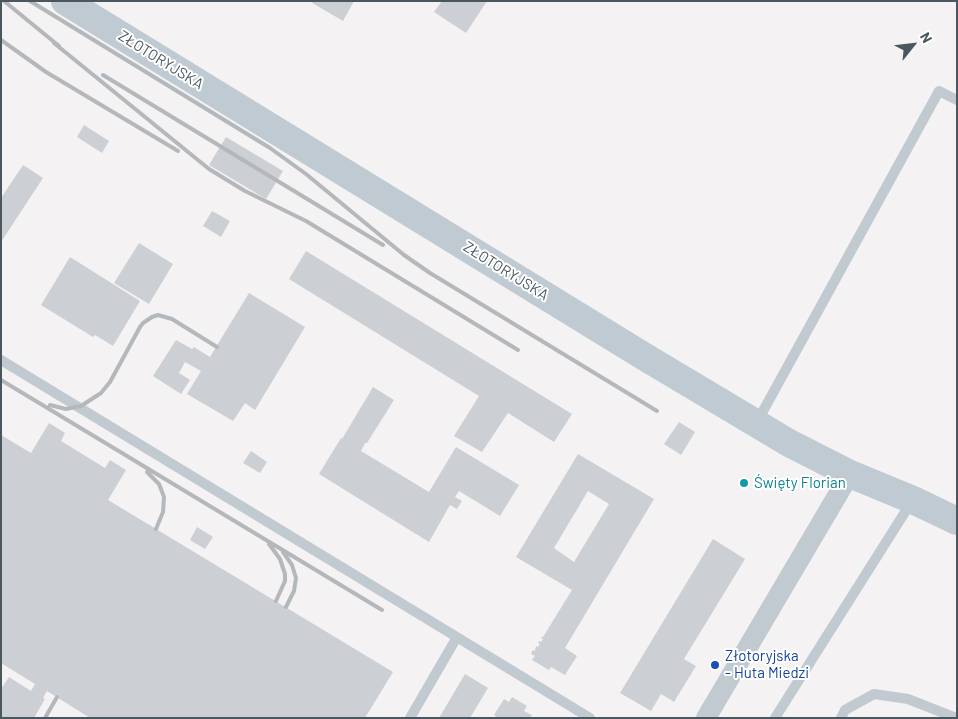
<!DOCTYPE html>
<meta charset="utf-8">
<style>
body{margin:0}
#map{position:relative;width:958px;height:719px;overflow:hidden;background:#f4f2f2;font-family:Barlow,sans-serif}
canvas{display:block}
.frame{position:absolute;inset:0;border:2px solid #4a575f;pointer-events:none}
.north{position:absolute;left:888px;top:20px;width:50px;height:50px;-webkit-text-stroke:4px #fff;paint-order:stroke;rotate:61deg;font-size:14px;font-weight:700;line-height:20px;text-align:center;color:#4a575f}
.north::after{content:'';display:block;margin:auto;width:18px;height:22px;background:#4a575f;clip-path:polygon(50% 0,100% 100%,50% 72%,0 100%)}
</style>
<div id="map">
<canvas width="958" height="719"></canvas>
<div class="frame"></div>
<div class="north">N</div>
</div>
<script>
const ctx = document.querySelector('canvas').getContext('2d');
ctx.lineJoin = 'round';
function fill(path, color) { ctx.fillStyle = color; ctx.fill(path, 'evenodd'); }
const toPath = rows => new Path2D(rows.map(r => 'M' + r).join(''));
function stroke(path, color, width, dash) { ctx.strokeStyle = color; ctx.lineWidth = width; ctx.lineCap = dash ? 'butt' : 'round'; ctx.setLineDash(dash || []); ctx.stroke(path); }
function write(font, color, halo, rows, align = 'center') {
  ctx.font = font + ' Barlow,sans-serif'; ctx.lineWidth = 4; ctx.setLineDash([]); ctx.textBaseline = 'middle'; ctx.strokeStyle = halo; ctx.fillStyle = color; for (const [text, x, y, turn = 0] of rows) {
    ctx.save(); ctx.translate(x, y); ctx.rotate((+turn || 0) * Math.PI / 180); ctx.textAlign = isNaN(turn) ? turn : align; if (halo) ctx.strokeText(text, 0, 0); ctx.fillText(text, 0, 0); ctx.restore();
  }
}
const building = toPath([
 [309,1,354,1,343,21],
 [442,1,487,1,466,33,434,12],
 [84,125,109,141,102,153,77,137],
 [226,137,283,171,266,199,209,165],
 [23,165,43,178,1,242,1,198],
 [212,211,230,221,221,237,203,226],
 [139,243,173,264,149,304,114,283],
 [306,251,572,414,554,442,508,413,482,452,454,436,479,396,289,279],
 [70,257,140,301,113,346,95,335,93,337,41,305],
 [249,293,305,327,255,410,245,403,233,421,187,394,201,371,185,362,179,373,190,380,181,394,153,376,176,340,192,349,194,347,210,357],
 [373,387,394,400,367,443,365,443,361,451,429,492,456,447,519,485,500,516,459,491,455,497,462,501,457,509,450,505,429,542,319,474,341,438,342,439],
 [679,422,695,432,681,455,664,444],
 [49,423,65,433,61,441,105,468,110,460,126,470,108,500,393,672,365,718,90,718,47,691,43,698,45,699,34,718,1,718,1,689,9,677,31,691,35,684,1,663,1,435,31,453],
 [251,451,267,462,260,473,243,463],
 [578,454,654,499,565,648,577,656,565,675,551,667,549,670,532,660,535,656,531,654,533,650,535,651,536,646,538,647,540,644,538,643,539,641,541,642,543,639,541,638,542,636,543,637,572,590,516,557],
 [588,491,609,504,574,562,554,548],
 [197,527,213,537,205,549,190,540],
 [713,539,745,559,684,659,696,666,674,702,661,694,651,711,620,693],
 [465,674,488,688,470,718,439,718],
 [512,697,527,706,524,711,532,715,530,718,495,718,496,716,494,715,504,699,509,702]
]);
const lane = toPath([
 [1,360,590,718],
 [757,422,939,91,957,100],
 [410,718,457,637],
 [775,718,912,501],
 [841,718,845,710,874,694,908,699,956,718]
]);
const street = toPath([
 [706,718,850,474]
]);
const secondary = toPath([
 [65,1,645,357,789,443,850,474,913,500,957,521]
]);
const rail = toPath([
 [4,1,59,46],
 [30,1,270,148,306,174,404,255,430,273,657,411],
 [1,40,46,72,178,151],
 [54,43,209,169,245,191,306,221,518,350],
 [103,75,383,245],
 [1,380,382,610],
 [50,405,66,409,81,406,101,393,110,382,140,327,143,323,152,317,158,315,172,319,217,347],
 [147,472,159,484,164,497,163,512,156,529],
 [269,544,280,559,285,574,285,581,276,601],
 [283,552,292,565,296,578,294,591,286,607],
 [45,718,57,697]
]);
const markers = [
 [744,483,5,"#0f9aa8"],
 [715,665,5,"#1a4fb4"]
];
const streetNames = [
 ["ZŁOTORYJSKA",161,60,32],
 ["ZŁOTORYJSKA",506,271,32]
];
const cultureNames = [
 ["Święty Florian",754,483]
];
const transitNames = [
 ["Złotoryjska",725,656],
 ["- Huta Miedzi",725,673]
];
fill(building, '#ccd0d4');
stroke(lane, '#c1cad0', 10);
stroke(street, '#c1cad0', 20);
stroke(secondary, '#bfcad2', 28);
stroke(rail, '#b4b8bc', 4);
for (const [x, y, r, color] of markers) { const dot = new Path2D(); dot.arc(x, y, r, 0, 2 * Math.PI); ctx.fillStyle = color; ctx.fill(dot); stroke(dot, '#fff', 2); }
write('15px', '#4a575f', '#fff', streetNames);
write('15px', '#0d838f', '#fff', cultureNames, 'left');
write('15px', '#164399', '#fff', transitNames, 'left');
</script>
